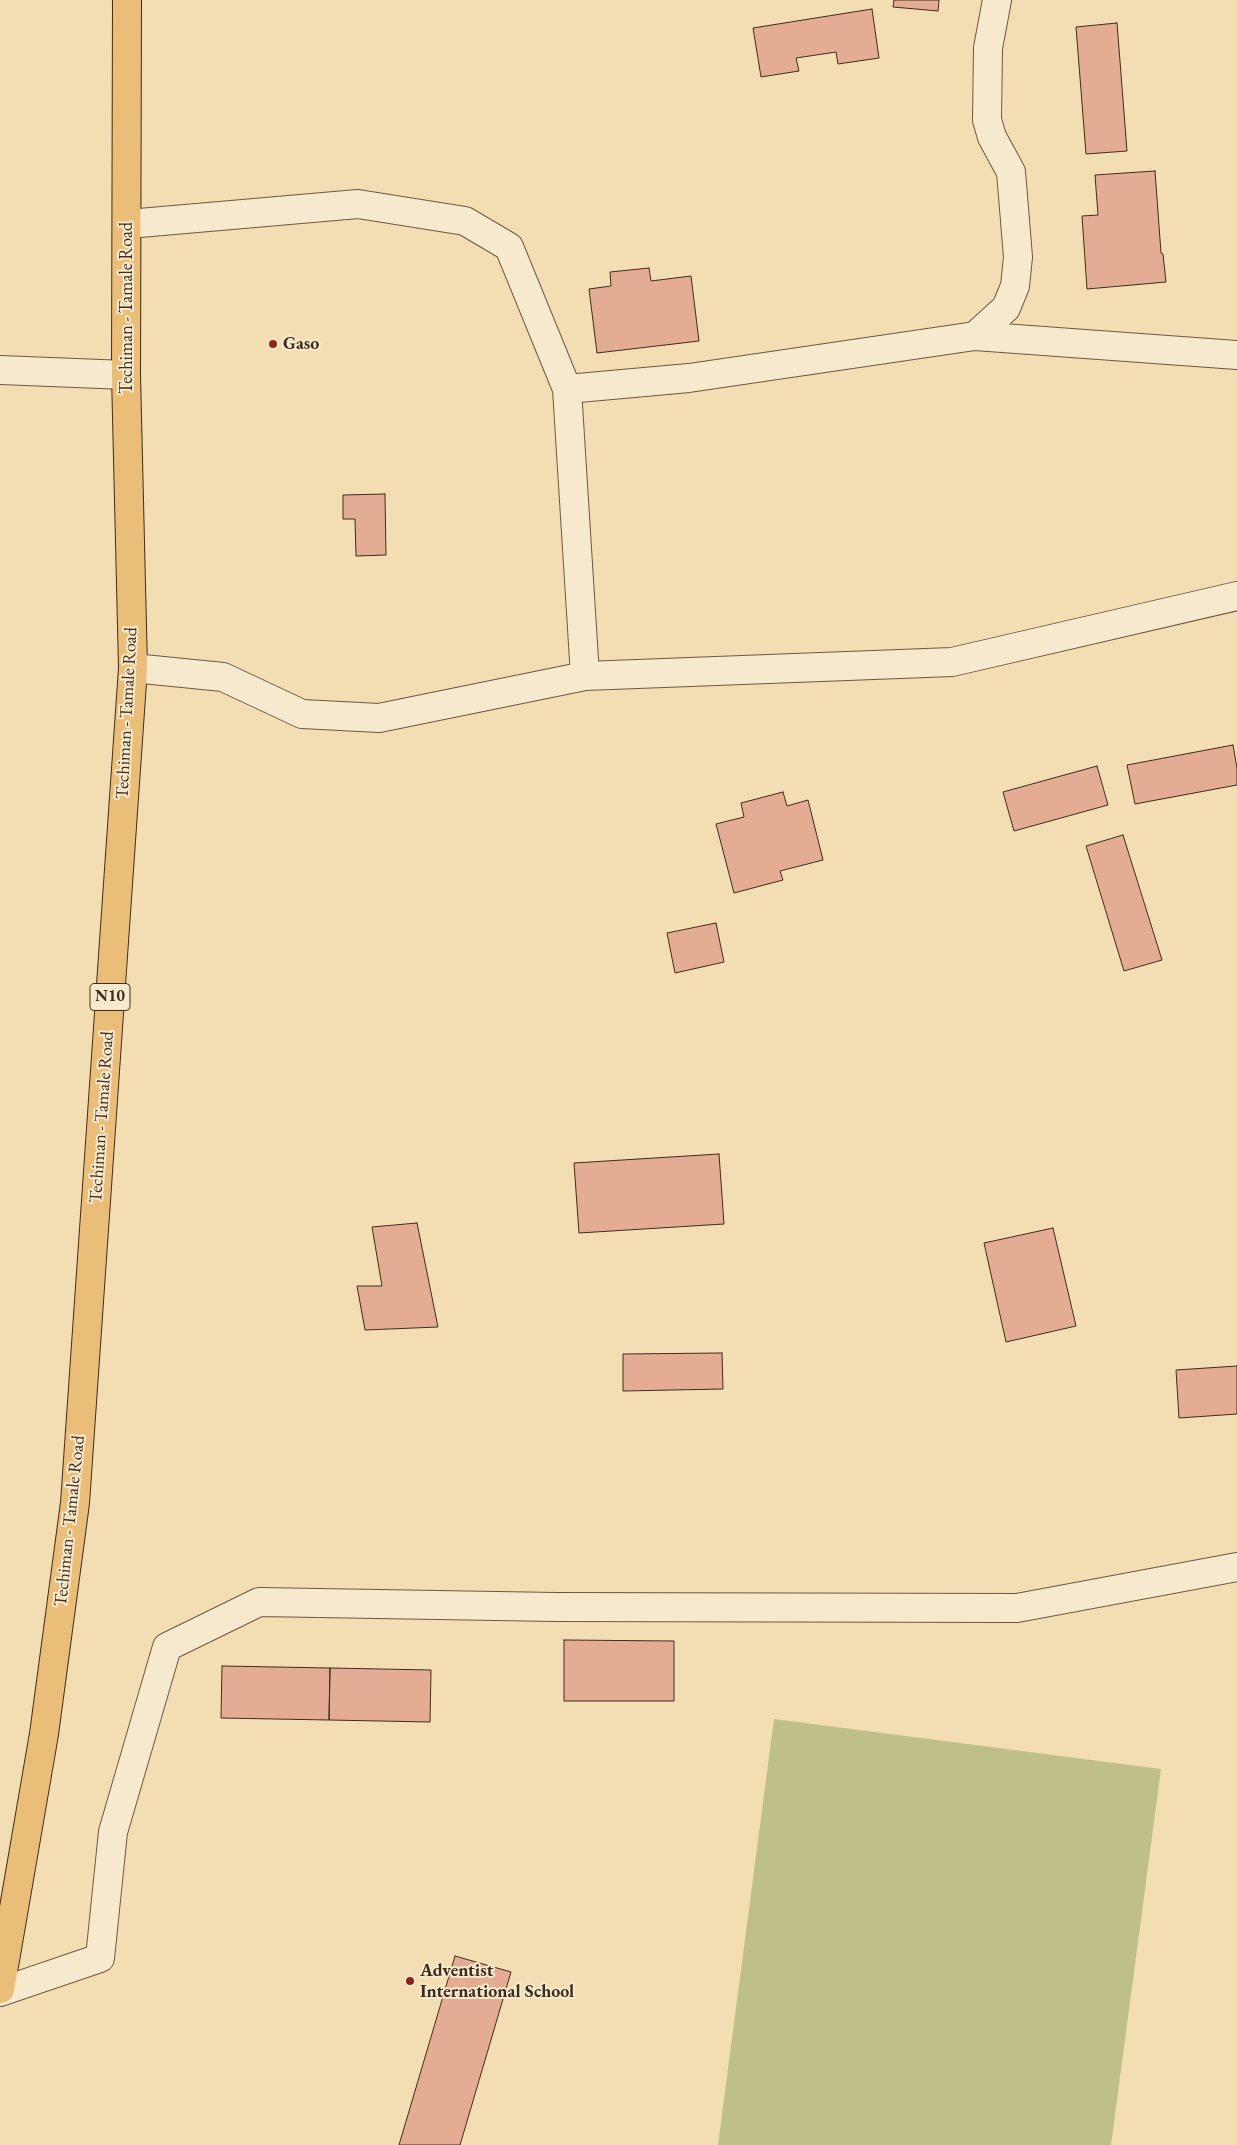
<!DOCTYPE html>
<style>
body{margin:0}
canvas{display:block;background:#f3ddb2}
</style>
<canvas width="1237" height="2145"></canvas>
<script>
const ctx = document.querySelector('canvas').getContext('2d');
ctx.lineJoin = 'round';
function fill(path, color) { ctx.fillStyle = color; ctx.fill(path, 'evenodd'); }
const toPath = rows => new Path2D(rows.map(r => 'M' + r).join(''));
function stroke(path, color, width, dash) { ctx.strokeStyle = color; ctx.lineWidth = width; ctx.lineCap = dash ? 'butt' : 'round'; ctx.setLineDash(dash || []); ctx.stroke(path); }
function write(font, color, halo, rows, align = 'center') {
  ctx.font = font + ' "EB Garamond",serif'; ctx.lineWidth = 4; ctx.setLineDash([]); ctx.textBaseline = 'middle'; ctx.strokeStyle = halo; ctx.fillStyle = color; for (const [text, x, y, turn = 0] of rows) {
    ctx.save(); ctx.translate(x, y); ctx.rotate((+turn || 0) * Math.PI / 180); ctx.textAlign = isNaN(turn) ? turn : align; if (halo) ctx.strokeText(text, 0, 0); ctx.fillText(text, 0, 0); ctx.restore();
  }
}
const green = toPath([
 [774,1719,1161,1769,1111,2145,718,2145]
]);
const building = toPath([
 [894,0,939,0,938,11,893,7,894,0],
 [872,9,879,58,838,64,836,52,796,58,799,71,761,77,753,28,872,9],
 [1117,23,1127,151,1086,154,1076,27,1117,23],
 [1155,171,1161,253,1163,254,1166,282,1087,289,1082,216,1098,215,1095,175,1155,171],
 [649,268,651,281,691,276,699,341,597,353,589,289,611,286,610,272,649,268],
 [385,494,386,555,356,556,355,519,343,519,343,495,385,494],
 [1233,745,1237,768,1237,785,1135,804,1127,765,1233,745],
 [1097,766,1108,805,1014,831,1003,792,1097,766],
 [783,792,787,806,808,800,823,860,780,871,783,880,734,893,716,824,744,817,741,803,783,792],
 [1123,835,1162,960,1124,971,1086,846,1123,835],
 [716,923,724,962,675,973,667,933,716,923],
 [719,1154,724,1224,579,1233,574,1163,719,1154],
 [417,1223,438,1327,365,1330,357,1286,382,1286,372,1227,417,1223],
 [1053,1228,1076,1326,1006,1342,984,1243,1053,1228],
 [722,1353,723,1389,623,1391,623,1354,722,1353],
 [1237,1366,1237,1414,1179,1418,1176,1370,1237,1366],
 [564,1640,674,1641,674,1701,564,1701,564,1640],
 [222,1666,330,1668,329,1720,221,1718,222,1666],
 [330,1668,431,1670,430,1722,329,1720,330,1668],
 [455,1956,511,1972,460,2145,399,2145,455,1956]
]);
const minor = toPath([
 [128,224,358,204,465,221,509,247,567,389,585,676],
 [975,336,1006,308,1015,286,1018,257,1011,172,992,137,987,120,988,48,997,0],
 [0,370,126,375],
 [567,389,689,378,975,336,1237,355],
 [133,668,223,677,302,714,379,718,585,676,952,662,1237,596],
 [0,1992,100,1958,113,1832,167,1647,259,1602,556,1607,1017,1608,1237,1567]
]);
const highway = toPath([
 [0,1989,44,1734,75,1503,133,668,126,375,127,0]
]);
const markers = [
 [273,344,5,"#8f2418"],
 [410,1981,5,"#8f2418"]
];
const shields = [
 [110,997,40]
];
const shieldNames = [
 ["N10",110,997]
];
const streetNames = [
 ["Techiman - Tamale Road",127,308,-90],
 ["Techiman - Tamale Road",127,713,-87],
 ["Techiman - Tamale Road",102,1117,-86],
 ["Techiman - Tamale Road",70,1521,-84]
];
const poiNames = [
 ["Gaso",283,344],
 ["Adventist",420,1971],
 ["International School",420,1992]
];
fill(green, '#bfbf89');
fill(building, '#e4ac93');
stroke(building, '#3e2c1c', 1);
stroke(minor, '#6b5842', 30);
stroke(highway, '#3e2c1c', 30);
stroke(minor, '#f7e9cd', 28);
stroke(highway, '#eabe79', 28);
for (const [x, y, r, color] of markers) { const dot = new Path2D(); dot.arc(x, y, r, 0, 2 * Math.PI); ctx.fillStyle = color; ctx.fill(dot); stroke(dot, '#f7e9cd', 2); }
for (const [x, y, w] of shields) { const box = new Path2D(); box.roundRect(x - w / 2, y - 13.5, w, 27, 4); ctx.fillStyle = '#f7e9cd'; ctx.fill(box); stroke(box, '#3e2c1c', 1); }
write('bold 16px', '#3e2c1c', null, shieldNames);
write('18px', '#3e2c1c', '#f7e9cd', streetNames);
write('bold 18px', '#3e2c1c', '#f7e9cd', poiNames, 'left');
</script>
